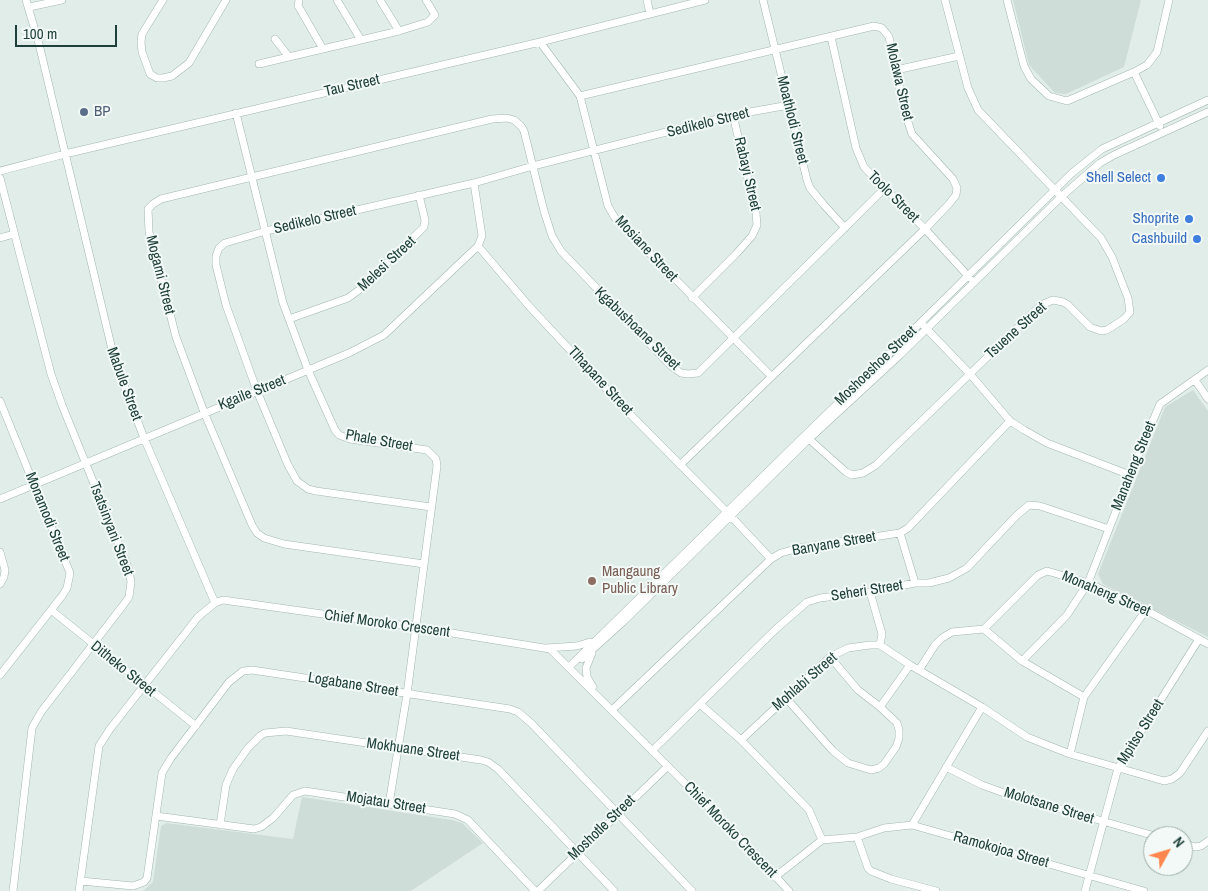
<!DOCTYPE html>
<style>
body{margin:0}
#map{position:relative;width:1208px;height:891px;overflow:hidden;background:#e1ede9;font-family:"Archivo Narrow",sans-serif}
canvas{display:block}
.north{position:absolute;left:1143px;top:826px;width:50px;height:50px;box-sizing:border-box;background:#f2f9f6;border:1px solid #9eafab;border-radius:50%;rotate:51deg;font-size:14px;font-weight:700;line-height:20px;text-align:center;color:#1f403a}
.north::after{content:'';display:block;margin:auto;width:18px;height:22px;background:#ff874d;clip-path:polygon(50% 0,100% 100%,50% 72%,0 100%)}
.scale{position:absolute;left:15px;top:25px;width:102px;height:22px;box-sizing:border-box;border:2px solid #1f403a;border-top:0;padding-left:6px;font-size:15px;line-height:18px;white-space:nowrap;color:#1f403a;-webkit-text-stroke:4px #f2f9f6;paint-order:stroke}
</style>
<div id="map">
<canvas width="1208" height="891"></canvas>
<div class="north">N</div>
<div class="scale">100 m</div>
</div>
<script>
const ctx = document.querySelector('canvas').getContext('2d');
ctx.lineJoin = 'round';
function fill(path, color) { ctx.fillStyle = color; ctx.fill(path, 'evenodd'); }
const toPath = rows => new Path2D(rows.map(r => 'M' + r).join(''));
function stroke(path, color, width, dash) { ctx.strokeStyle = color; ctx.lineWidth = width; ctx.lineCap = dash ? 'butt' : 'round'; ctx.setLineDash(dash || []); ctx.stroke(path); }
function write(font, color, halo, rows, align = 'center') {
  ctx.font = font + ' "Archivo Narrow",sans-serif'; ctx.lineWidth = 4; ctx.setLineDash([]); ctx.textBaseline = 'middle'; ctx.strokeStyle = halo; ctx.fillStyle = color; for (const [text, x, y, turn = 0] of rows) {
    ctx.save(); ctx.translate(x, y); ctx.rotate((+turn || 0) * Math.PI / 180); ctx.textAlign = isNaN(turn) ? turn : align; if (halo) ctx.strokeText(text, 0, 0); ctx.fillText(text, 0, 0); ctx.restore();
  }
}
const built = toPath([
 [1013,0,1141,0,1124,67,1066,94,1055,93,1029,65],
 [1193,390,1208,411,1208,637,1103,584,1098,574,1165,407],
 [302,797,452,820,462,823,483,843,411,891,143,891,153,882,161,826,166,823,293,839]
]);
const minor = toPath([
 [26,0,39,44,115,362,144,438,215,603],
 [163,0,142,34,141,42,142,52,150,74,157,78,163,78,172,76,189,63,226,0],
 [299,0,298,6,300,9,323,49],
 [337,0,361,40],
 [380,0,399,31],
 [647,0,650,14],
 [763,0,807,180,810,188,824,205,845,228],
 [1007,0,1024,66,1031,79,1049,96,1067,101,1134,72,1147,65,1157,52,1169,0],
 [29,7,62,0],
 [831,37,856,148,864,167,925,229,970,278],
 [275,39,289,57],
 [540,42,580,96,608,206,615,218,771,376],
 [259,64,399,31,428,22,435,15,426,0],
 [896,70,959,56],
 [1134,72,1160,126],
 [580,96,874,26,882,28,889,37,905,113,912,134,953,179,957,188,956,195,949,204,925,229,680,465],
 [236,113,283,303,308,370,335,430,339,435,350,439,427,450,436,459,437,466,407,694,389,804],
 [0,171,65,154,540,42,705,0],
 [0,178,51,374,62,405,129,570,131,582,129,597,124,604,41,712,32,728,13,891],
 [0,238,14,234],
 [478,246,529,306,625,409,727,512,771,559],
 [692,298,736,254,752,236,757,225,756,213,733,115],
 [289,319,348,298,359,290,424,227,425,220,419,195],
 [924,326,970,374,1010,421,1024,430,1047,443,1130,475],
 [1195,380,1208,399],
 [0,401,70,573,67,588,62,596,0,675],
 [809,439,846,472,852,475,863,473,876,465,1041,305,1053,300,1063,302,1068,305,1090,327,1101,331,1107,330,1124,319,1130,312,1128,298,1112,257,1101,238,978,110,968,88,945,0],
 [0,499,349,353,384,335,478,246,482,236,474,183],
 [431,507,316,491,308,489,297,481,288,465,257,391,226,305,216,265,216,256,219,248,225,243,266,231,474,183,533,166,733,115,789,105],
 [900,533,915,583],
 [0,552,5,570,4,577,0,584],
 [424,564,284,544,264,538,257,533,252,525,204,412,176,337,149,232,148,209,153,204,161,199,492,119,507,118,514,120,521,126,524,131,544,211,552,236,561,251,671,366,681,373,688,374,698,373,884,189],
 [870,592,882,634,880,645],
 [51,610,196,726],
 [984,629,1022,661,1084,697],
 [546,648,577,646,590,642],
 [592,653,586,668,587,677,593,687],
 [582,659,623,622,809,439,900,355,1062,196,1100,163,1114,155,1208,112],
 [1022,661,1067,615,1088,583,1130,475,1160,404,1208,370],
 [569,667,805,435,894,349,1072,173,1102,149,1208,100],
 [919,670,935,645,942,638,952,632,984,629,1038,575,1047,571,1088,583,1146,610,1208,644],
 [786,698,833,751,848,763,871,770,879,768,884,764,896,747,899,738,899,730,897,723,880,707,858,690,830,657],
 [700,704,741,740,809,810,822,840],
 [880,707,910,665],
 [612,710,771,559,781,553,799,548,900,533,908,528,1010,421],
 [741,740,830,657,848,648,870,645,880,645,910,665,982,707,1027,737,1070,754,1164,781,1172,779,1180,773,1208,731],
 [652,751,776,629,807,602,820,598,870,592,915,583,929,583,949,578,967,568,1016,516,1029,505,1040,506,1109,529],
 [1070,754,1084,697,1146,610],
 [946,767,982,785,1004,793,1155,836],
 [156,816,254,829,261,827,273,818,293,795,305,791,455,814,468,820,535,891],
 [220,825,226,785,233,769,248,748,260,736,265,733,286,731,481,760,488,762,498,769,614,891],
 [912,825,982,707],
 [857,837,868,868,871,871,891,879,936,891],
 [1183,843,1195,847,1201,846,1208,841],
 [775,877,822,840,857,837,884,828,912,825,1144,891],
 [81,881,133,886,144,882,147,878,162,773,171,758,229,682,243,671,252,670,510,709,518,712,531,723,692,891],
 [79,891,99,746,110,729,198,617,215,603,223,600,415,627,550,649,741,839,789,891],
 [538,891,667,767],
 [1085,891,1118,768,1199,639]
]);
const markers = [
 [84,112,5,"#5c6f8a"],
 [1161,178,5,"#3f7fe0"],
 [1189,219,5,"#3f7fe0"],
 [1197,239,5,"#3f7fe0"],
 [592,581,5,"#8d6e63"]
];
const streetNames = [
 ["Molawa Street",899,82,77],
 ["Tau Street",352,86,-13],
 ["Moathlodi Street",792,120,76],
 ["Sedikelo Street",708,123,-14],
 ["Rabayi Street",747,174,77],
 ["Toolo Street",893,197,45],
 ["Sedikelo Street",315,220,-13],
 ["Mosiane Street",646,249,47],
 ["Melesi Street",387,264,-43],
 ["Mogami Street",160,275,76],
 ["Kgabushoane Street",637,329,44],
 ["Tsuene Street",1016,331,-42],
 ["Moshoeshoe Street",876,366,-44],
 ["Tlhapane Street",600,381,47],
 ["Mabule Street",124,384,70],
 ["Kgaile Street",252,393,-22],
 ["Phale Street",379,441,10],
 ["Manaheng Street",1134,466,-68],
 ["Monamodi Street",47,517,68],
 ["Tsatsinyani Street",111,529,69],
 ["Banyane Street",834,544,-10],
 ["Seheri Street",867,591,-9],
 ["Monaheng Street",1106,594,23],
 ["Chief Moroko Crescent",387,624,8],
 ["Ditheko Street",123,669,39],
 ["Mohlabi Street",805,682,-41],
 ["Logabane Street",353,685,9],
 ["Mpitso Street",1141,732,-58],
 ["Mokhuane Street",413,750,8],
 ["Mojatau Street",386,803,9],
 ["Molotsane Street",1049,806,17],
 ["Moshotle Street",602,828,-44],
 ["Chief Moroko Crescent",730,830,46],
 ["Ramokojoa Street",1001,850,16]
];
const serviceNames = [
 ["BP",94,112]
];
const shopNames = [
 ["Shell Select",1151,178],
 ["Shoprite",1179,219],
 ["Cashbuild",1187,239]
];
const educationNames = [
 ["Mangaung",602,572],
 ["Public Library",602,589]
];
fill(built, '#cfddd8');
stroke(minor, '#a3b6b1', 8);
stroke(minor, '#fff', 7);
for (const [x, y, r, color] of markers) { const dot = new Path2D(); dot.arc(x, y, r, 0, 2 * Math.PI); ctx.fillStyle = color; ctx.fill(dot); stroke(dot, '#f2f9f6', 2); }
write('15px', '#1f403a', '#f2f9f6', streetNames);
write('15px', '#4e5e75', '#f2f9f6', serviceNames, 'left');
write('15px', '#366cbe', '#f2f9f6', shopNames, 'right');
write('15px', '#785e54', '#f2f9f6', educationNames, 'left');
</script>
